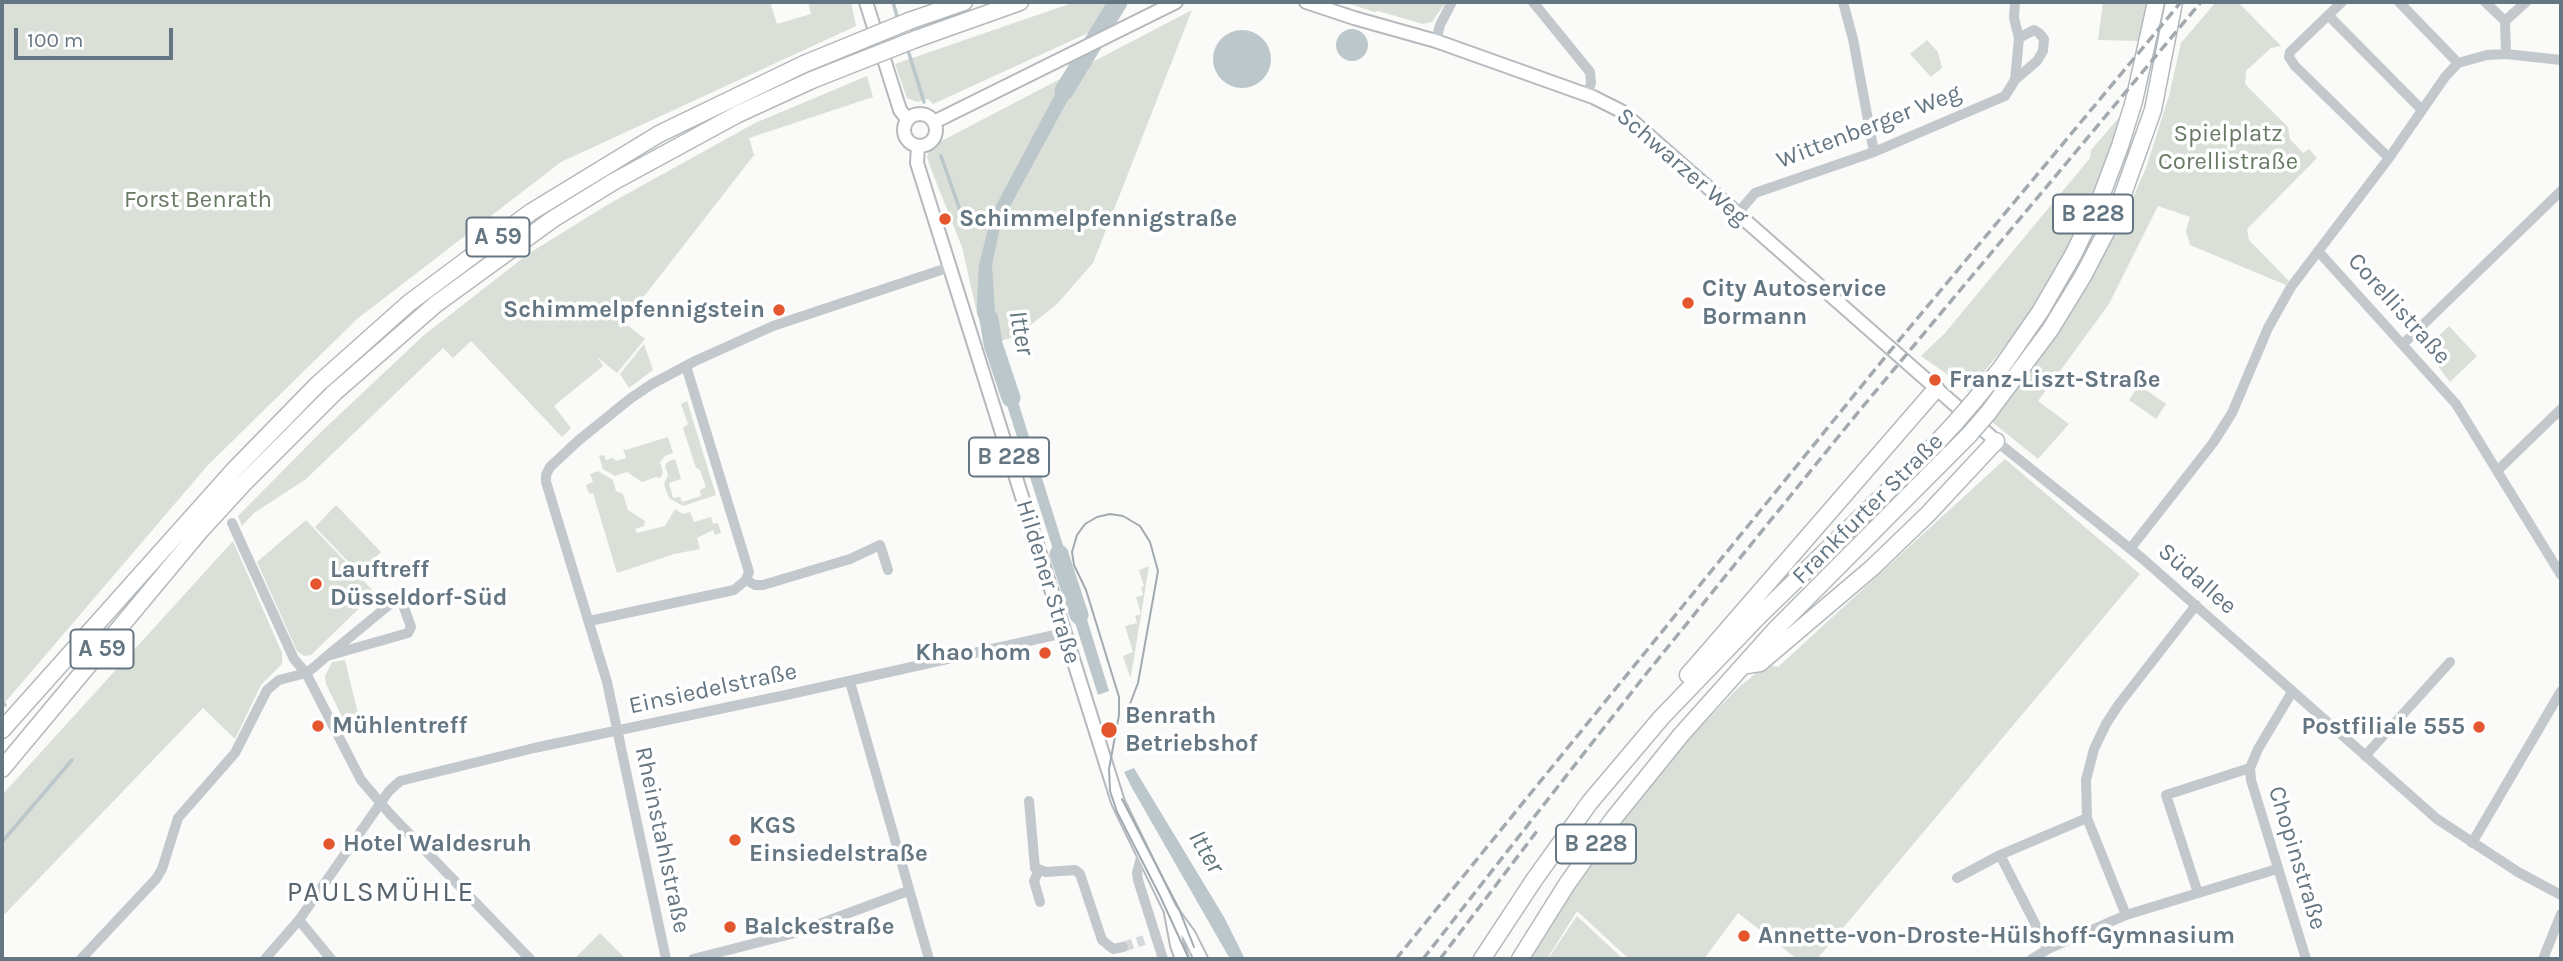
<!DOCTYPE html>
<meta charset="utf-8">
<style>
body{margin:0}
#map{position:relative;width:2563px;height:961px;overflow:hidden;background:#fafaf8;font-family:Karla,sans-serif}
canvas{display:block}
.frame{position:absolute;inset:0;border:4px solid #657683;pointer-events:none}
.scale{position:absolute;left:14px;top:28px;width:159px;height:32px;box-sizing:border-box;border:4px solid #657683;border-top:0;padding-left:9px;font-size:21px;line-height:24px;white-space:nowrap;color:#657683;-webkit-text-stroke:5px #fff;paint-order:stroke}
</style>
<div id="map">
<canvas width="2563" height="961"></canvas>
<div class="frame"></div>
<div class="scale">100 m</div>
</div>
<script>
const ctx = document.querySelector('canvas').getContext('2d');
ctx.lineJoin = 'round';
function fill(path, color) { ctx.fillStyle = color; ctx.fill(path, 'evenodd'); }
const toPath = rows => new Path2D(rows.map(r => 'M' + r).join(''));
function stroke(path, color, width, dash) { ctx.strokeStyle = color; ctx.lineWidth = width; ctx.lineCap = dash ? 'butt' : 'round'; ctx.setLineDash(dash || []); ctx.stroke(path); }
function write(font, color, halo, rows, align = 'center') {
  ctx.font = font + ' Karla,sans-serif'; ctx.lineWidth = 7; ctx.setLineDash([]); ctx.textBaseline = 'middle'; ctx.strokeStyle = halo; ctx.fillStyle = color; for (const [text, x, y, turn = 0] of rows) {
    ctx.save(); ctx.translate(x, y); ctx.rotate((+turn || 0) * Math.PI / 180); ctx.textAlign = isNaN(turn) ? turn : align; if (halo) ctx.strokeText(text, 0, 0); ctx.fillText(text, 0, 0); ctx.restore();
  }
}
const green = toPath([
 [2,2,770,2,777,24,811,14,808,2,851,2,856,26,561,162,357,319,208,465,2,706],
 [1075,2,1112,2,1099,28,933,104,928,99,917,102,907,98,895,64],
 [1344,2,1446,2,1432,22,1423,24,1378,11,1374,12],
 [2103,2,2147,2,2139,41,2098,40],
 [2216,2,2238,2,2281,46,2271,48,2246,71,2245,84,2288,127,2290,139,2303,153,2309,149,2317,158,2247,229,2249,240,2289,281,2286,285,2190,245,2186,231,2190,217,2158,206,2109,304,2038,401,2069,424,2038,459,1991,421,2119,229,2146,168,2169,96,2181,43],
 [1192,10,1093,263,1057,304,1017,336,997,342,987,341,977,313,962,247,931,169,927,157,930,147],
 [1927,40,1938,52,1942,68,1931,77,1910,54],
 [867,76,873,97,749,138,754,155,617,331,625,323,645,339,617,373,597,357,603,366,554,406,571,428,562,437,471,341,453,358,443,348,306,479,254,513,242,526,238,516,321,432,423,336,528,254,607,205,755,123],
 [2123,113,2113,147,2096,191,2073,238,2024,322,1968,392,1961,384,1921,356,1945,333,2090,158,2091,150],
 [2449,326,2477,356,2450,382,2425,349],
 [644,344,653,370,629,388,620,374],
 [2139,385,2166,404,2156,419,2129,400],
 [687,401,716,495,683,506,669,498,664,484,668,475,665,466,667,462,675,459,681,479,669,483,673,498,680,497,682,502,701,496,700,490,706,487,700,470,696,468,683,428,688,424,681,404],
 [668,437,673,453,665,456,660,462,663,473,660,478,656,477,642,482,627,472,615,476,603,469,599,456,604,455,606,460,613,458,616,461,626,458,623,449,626,450],
 [2005,459,2140,574,1817,959,1797,959,1738,913,1704,959,1629,959,1577,911,1547,959,1529,959,1574,888,1626,815,1684,744,1737,689,1767,664,1778,667],
 [598,471,613,480,616,491,623,494,628,510,645,521,644,526,635,529,637,533,665,526,675,509,683,514,690,512,694,522,711,517,713,524,718,523,721,533,715,535,713,530,697,538,700,549,674,554,617,573,593,493,589,494,586,485,593,482,590,474],
 [336,505,381,552,359,573,315,527],
 [306,520,375,593,311,655,304,656,297,651,257,562],
 [233,541,282,653,282,664,261,685,235,739,203,708,2,917,2,795],
 [1149,566,1131,676,1130,677,1123,656,1133,652,1125,626,1137,623,1135,616,1141,614,1136,597,1143,595,1141,587,1144,586,1139,570],
 [345,660,360,722,346,725,326,684,325,676,332,662],
 [1577,916,1623,959,1548,959],
 [600,933,626,959,574,959]
]);
const water = toPath([
 '1336 45a16 16 0 1 1 32 0a16 16 0 1 1-32 0Z',
 '1213 59a29 29 0 1 1 58 0a29 29 0 1 1-58 0Z',
 [1088,63,1001,223,992,265,997,342,988,346,977,313,977,302,979,265,992,213,1066,74],
 [1009,373,1073,577,1063,581,998,377],
 [1078,590,1109,691,1098,695,1066,594],
 [1134,768,1224,917,1245,959,1230,959,1132,788,1124,772]
]);
const stream = toPath([
 [893,2,898,20],
 [907,47,924,102],
 [941,156,961,213],
 [2,702,5,705],
 [2,842,72,760]
]);
const river = toPath([
 [1064,91,1118,2],
 [989,319,993,344,1011,398],
 [1059,554,1079,615]
]);
const minorTunnel = toPath([
 [1123,947,1144,940]
]);
const minor = toPath([
 [1533,2,1590,72,1591,83,1587,95],
 [1843,2,1853,39,1874,152],
 [2342,2,2290,52,2289,57,2295,66,2389,158],
 [2399,2,2458,63],
 [2485,2,2505,21,2506,54],
 [2328,15,2421,109],
 [2505,21,2526,2],
 [1436,41,1440,25,1452,2],
 [2015,80,2037,61,2043,51,2044,39,2039,33,2034,30,2019,38],
 [1737,214,1755,193,1874,152,2005,96,2015,80,2019,38,2014,18,2015,2],
 [2318,251,2456,404,2561,575],
 [2403,344,2561,191],
 [1996,441,2143,559,2437,819,2518,872,2561,895],
 [2498,470,2561,409],
 [232,523,294,659,306,673,361,780,390,814,530,959],
 [2130,549,2213,443,2232,413,2268,328,2291,287,2389,158,2445,77,2458,63,2487,55,2506,54,2561,60],
 [746,580,755,585,763,585,850,559,880,545,888,570],
 [589,621,734,590,746,580,749,572,686,366],
 [850,682,929,959],
 [2292,692,2258,749,2250,768,2251,780,2306,959],
 [2365,756,2450,662],
 [1029,801,1035,868,1046,872,1075,870,1080,874,1102,940,1113,949,1123,947],
 [2472,843,2561,691],
 [1142,854,1137,873,1138,880,1163,959],
 [2000,855,2048,949],
 [1039,870,1034,881,1040,902],
 [1957,878,2000,855,2087,818],
 [2198,893,2166,795,2250,768],
 [2126,915,2087,818,2086,780,2094,749,2106,724,2119,704,2196,605],
 [299,920,331,959],
 [81,959,156,879,162,869,178,818,235,753,267,690,279,680,306,673,313,668,327,656,400,596,411,627,408,633,327,656],
 [265,959,299,920,389,791,400,781,534,748,786,695,1064,633],
 [666,959,607,682,546,482,546,475,550,467,579,440,631,398,652,384,695,361,773,326,950,267],
 [693,959,795,933,908,891],
 [2032,959,2048,949,2126,915,2277,869],
 [2543,959,2561,914]
]);
const major = toPath([
 [866,2,900,110,907,119],
 [1306,2,1354,18,1436,41,1593,97,1621,111,1996,441],
 '904 130a16 16 0 1 1 32 0a16 16 0 1 1-32 0Z',
 [934,122,1176,2],
 [918,146,917,163,1118,802,1170,909,1189,935,1201,959],
 [1171,913,1177,945,1182,959]
]);
const highway = toPath([
 [909,21,964,2],
 [916,39,1020,2],
 [1974,401,2001,368,2040,312,2073,255,2099,202,2120,146,2134,101,2156,2],
 [1988,413,2050,330,2083,276,2117,211,2153,110,2174,2],
 [1747,665,1760,663,1872,568,1928,514,1996,441],
 [1688,675,1936,389],
 [2,730,234,470,318,384,409,303,531,212,659,134,804,64],
 [2,769,201,530,244,483,335,392,436,304,553,219,613,182,738,114,812,80],
 [1482,959,1534,880,1590,802,1661,718,1760,615,1928,452,1955,423],
 [1520,959,1567,884,1614,818,1681,735,1774,631,1969,435]
]);
const tram = toPath([
 [1125,717,1138,683,1158,571,1150,542,1140,526,1123,516,1110,514,1097,517,1085,524,1077,535,1072,552,1074,565,1086,590,1119,697,1119,715,1109,769,1110,791,1117,812,1160,896,1189,959],
 [1122,799,1179,909,1194,947]
]);
const rail = toPath([
 [1396,959,1886,356,2181,2],
 [1423,959,1646,674,1860,410,2201,2],
 [1440,959,1537,831]
]);
const highwayBridge = toPath([
 [804,64,909,21],
 [812,80,916,39],
 [1955,423,1974,401],
 [1969,435,1988,413]
]);
const markers = [
 [945,219,7,"#e4572e"],
 [1688,303,7,"#e4572e"],
 [779,310,7,"#e4572e"],
 [1935,380,7,"#e4572e"],
 [316,584,7,"#e4572e"],
 [1045,653,7,"#e4572e"],
 [318,726,7,"#e4572e"],
 [2479,727,7,"#e4572e"],
 [1109,730,9,"#e4572e"],
 [735,840,7,"#e4572e"],
 [329,844,7,"#e4572e"],
 [730,927,7,"#e4572e"],
 [1744,936,7,"#e4572e"]
];
const shields = [
 [2093,214,80],
 [498,237,63],
 [1009,457,80],
 [102,649,63],
 [1596,844,80]
];
const shieldNames = [
 ["B 228",2093,214],
 ["A 59",498,237],
 ["B 228",1009,457],
 ["A 59",102,649],
 ["B 228",1596,844]
];
const streetNames = [
 ["Wittenberger Weg",1869,127,-21],
 ["Schwarzer Weg",1682,167,41],
 ["Corellistraße",2399,309,48],
 ["Frankfurter Straße",1868,509,-45],
 ["Südallee",2197,579,41],
 ["Hildener Straße",1048,582,73],
 ["Einsiedelstraße",713,689,-12],
 ["Rheinstahlstraße",662,840,78],
 ["Chopinstraße",2297,858,73]
];
const parkNames = [
 ["Spielplatz",2228,134],
 ["Corellistraße",2228,162],
 ["Forst Benrath",198,200]
];
const poiNames = [
 ["Schimmelpfennigstraße",959,219],
 ["City Autoservice",1702,289],
 ["Bormann",1702,317],
 ["Schimmelpfennigstein",765,310,"right"],
 ["Franz-Liszt-Straße",1949,380],
 ["Lauftreff",330,570],
 ["Düsseldorf-Süd",330,598],
 ["Khao hom",1031,653,"right"],
 ["Benrath",1125,716],
 ["Betriebshof",1125,744],
 ["Mühlentreff",332,726],
 ["Postfiliale 555",2465,727,"right"],
 ["KGS",749,826],
 ["Einsiedelstraße",749,854],
 ["Hotel Waldesruh",343,844],
 ["Balckestraße",744,927],
 ["Annette-von-Droste-Hülshoff-Gymnasium",1758,936]
];
const waterNames = [
 ["Itter",1021,333,79],
 ["Itter",1206,852,60]
];
const quarterNames = [
 ["PAULSMÜHLE",381,893]
];
fill(green, '#dadfd7');
fill(water, '#bbc7cb');
stroke(stream, '#bbc7cb', 3.5);
stroke(river, '#bbc7cb', 19);
stroke(minorTunnel, '#d5d9db', 10, [10, 5]);
stroke(major, '#b5babe', 16);
stroke(highway, '#b4b9bd', 19);
stroke(minor, '#c3c8cc', 10);
stroke(major, '#fff', 12);
stroke(highway, '#fff', 16);
stroke(tram, '#a2aab0', 2);
stroke(rail, '#a2aab0', 3.5, [10, 5]);
stroke(highwayBridge, '#b4b9bd', 19, []);
stroke(highwayBridge, '#fff', 16);
for (const [x, y, r, color] of markers) { const dot = new Path2D(); dot.arc(x, y, r, 0, 2 * Math.PI); ctx.fillStyle = color; ctx.fill(dot); stroke(dot, '#fff', 2.5); }
for (const [x, y, w] of shields) { const box = new Path2D(); box.roundRect(x - w / 2, y - 19.5, w, 39, 5); ctx.fillStyle = '#fff'; ctx.fill(box); stroke(box, '#657683', 2); }
write('bold 23px', '#657683', null, shieldNames);
write('24px', '#657683', '#fff', streetNames);
write('24px', '#687a64', '#fff', parkNames);
write('bold 24px', '#657683', '#fff', poiNames, 'left');
write('italic 26px', '#60757c', '#fff', waterNames);
ctx.letterSpacing = '2px';
write('28px', '#57646e', '#fff', quarterNames);
ctx.letterSpacing = '0px';
</script>
